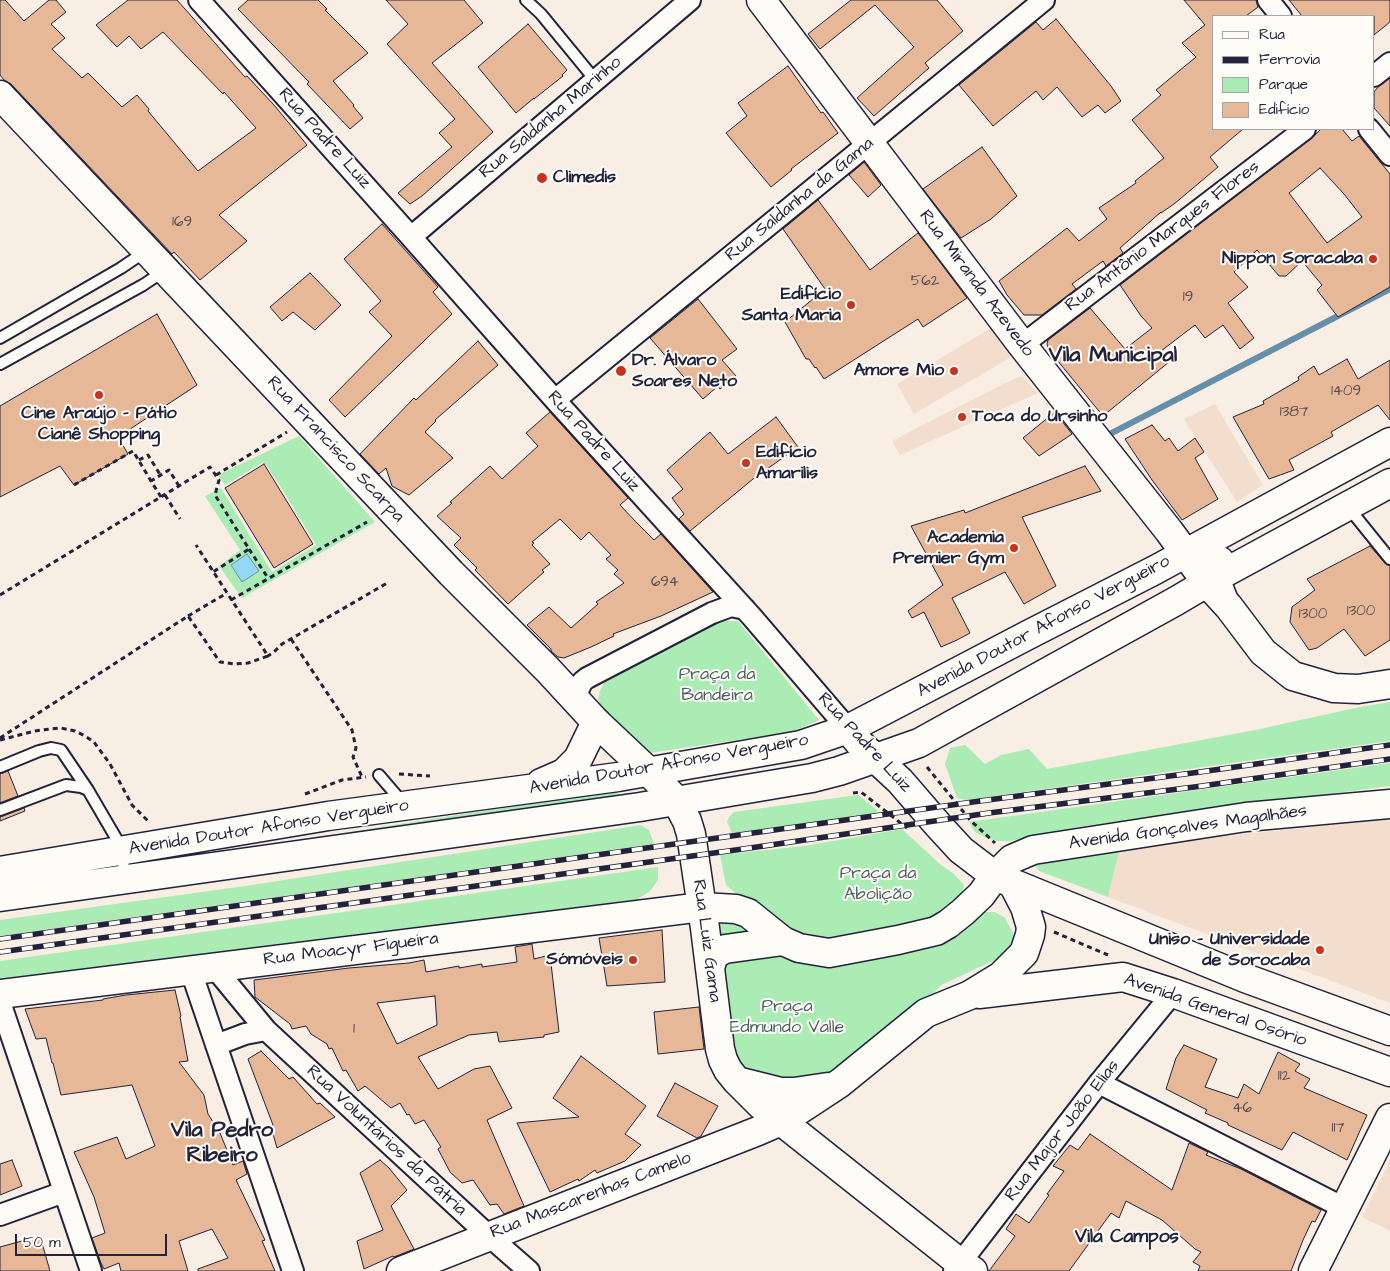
<!DOCTYPE html>
<meta charset="utf-8">
<style>
body{margin:0}
#map{position:relative;width:1390px;height:1271px;overflow:hidden;background:#f8eee4;font-family:"Architects Daughter",sans-serif}
canvas{display:block}
.legend{position:absolute;left:1212px;top:15px;width:162px;height:115px;box-sizing:border-box;background:#fdfcf7;border:1px solid #a5a5ac;margin:0;padding:6px 9px;list-style:none;font-size:15px;color:#22223b}
.legend li{display:flex;align-items:center;gap:10px;height:25px}
.legend b{width:25px;border:1px solid #a5a5ac}
.scale{position:absolute;left:15px;top:1234px;width:152px;height:22px;box-sizing:border-box;border:2px solid #22223b;border-top:0;padding-left:6px;font-size:15px;line-height:18px;white-space:nowrap;color:#22223b;-webkit-text-stroke:4px #fdfcf7;paint-order:stroke}
</style>
<div id="map">
<canvas width="1390" height="1271"></canvas>
<ul class="legend">
<li><b style="height:6px;background:#fdfcf7"></b>Rua</li>
<li><b style="height:6px;background:#22223b"></b>Ferrovia</li>
<li><b style="height:14px;background:#abecb5"></b>Parque</li>
<li><b style="height:14px;background:#e6b897"></b>Edifício</li>
</ul>
<div class="scale">50 m</div>
</div>
<script>
const ctx = document.querySelector('canvas').getContext('2d');
ctx.lineJoin = 'round';
function fill(path, color) { ctx.fillStyle = color; ctx.fill(path, 'evenodd'); }
const toPath = rows => new Path2D(rows.map(r => 'M' + r).join(''));
function stroke(path, color, width, dash) { ctx.strokeStyle = color; ctx.lineWidth = width; ctx.lineCap = dash ? 'butt' : 'round'; ctx.setLineDash(dash || []); ctx.stroke(path); }
function write(font, color, halo, rows, align = 'center') {
  ctx.font = font + ' "Architects Daughter",sans-serif'; ctx.lineWidth = 4; ctx.setLineDash([]); ctx.textBaseline = 'middle'; ctx.strokeStyle = halo; ctx.fillStyle = color; for (const [text, x, y, turn = 0] of rows) {
    ctx.save(); ctx.translate(x, y); ctx.rotate((+turn || 0) * Math.PI / 180); ctx.textAlign = isNaN(turn) ? turn : align; if (halo) ctx.strokeText(text, 0, 0); ctx.fillText(text, 0, 0); ctx.restore();
  }
}
const built = toPath([
 [993,327,1011,357,914,414,897,384],
 [1022,376,1038,393,900,455,892,441,1003,384],
 [1215,404,1263,485,1237,502,1184,419],
 [1390,819,1390,1003,1108,897,1120,847],
 [1390,1161,1390,1231,1362,1217]
]);
const green = toPath([
 [299,436,375,522,242,598,219,566,240,550,205,496,221,488,272,572,316,545,282,489,264,462,225,485,218,475],
 [716,621,738,621,819,720,792,732,649,753,601,707,598,699,600,691,604,683],
 [1390,702,1390,741,966,800,957,798,945,764,950,748,965,745,985,764,1001,755,1029,749,1047,769,1255,730,1360,707],
 [1390,763,1390,786,1077,827,1057,834,1009,841,998,841,987,838,975,832,969,822],
 [616,791,622,799,200,856,431,819],
 [858,795,877,810,876,814,732,833,727,822,729,817,734,812],
 [641,825,649,830,654,844,0,936,0,920,245,886],
 [902,829,941,865,953,873,964,885,960,901,936,916,891,934,812,941,739,896,726,885,720,855,804,846],
 [1120,847,1108,897,1039,871,1035,866,1044,855],
 [658,867,658,880,650,891,630,904,0,984,0,961],
 [983,912,995,912,1005,918,1013,933,1013,942,1006,955,941,985,923,1006,834,1078,777,1083,746,1072,723,1045,726,955,951,938],
 [724,917,757,932,722,940,720,920]
]);
const water = toPath([
 [247,554,259,571,242,582,231,565,247,554]
]);
const stream = toPath([
 [1104,437,1390,289]
]);
const building = toPath([
 [0,0,5,0,24,21,49,0,56,0,66,12,51,24,65,38,52,49,82,78,88,73,122,107,137,95,149,109,148,111,198,171,256,128,224,92,223,94,163,32,141,49,129,36,117,47,96,25,128,0,177,0,245,77,247,76,274,105,307,145,219,215,247,241,200,280,174,252,172,254,11,84,4,80,0,75,0,0],
 [248,0,318,0,327,9,325,10,368,53,333,81,354,105,353,106,363,118,350,129,307,84,309,82,238,9,248,0],
 [386,0,464,0,483,23,432,63,493,132,422,196,410,204,398,193,452,147,439,133,455,119,387,44,408,24,386,0],
 [851,0,937,0,963,31,925,63,929,68,874,116,857,98,914,47,875,5,820,49,808,34,851,0],
 [1184,0,1256,0,1258,7,1246,16,1214,16,1214,129,1243,129,1210,157,1218,167,1174,204,1161,213,1161,212,1120,248,1123,253,1106,266,1103,261,1072,284,1076,289,1042,315,1024,315,1007,295,999,281,1067,228,1079,241,1107,219,1099,208,1136,183,1135,181,1164,158,1132,120,1161,95,1156,90,1196,57,1182,43,1205,25,1184,0],
 [1289,0,1390,0,1390,22,1374,35,1374,16,1302,16,1289,0],
 [1056,19,1111,86,1121,101,1105,113,1098,105,1082,117,1057,87,1043,100,1036,91,993,126,959,85,1036,22,1043,30,1056,19],
 [528,24,567,70,562,75,563,76,534,99,534,98,516,113,478,67,528,24],
 [788,66,821,113,823,112,838,133,791,169,792,170,771,187,726,133,747,116,738,103,788,66],
 [1390,78,1390,126,1374,108,1374,92,1378,87,1390,78],
 [1321,129,1342,129,1352,141,1359,136,1390,174,1390,287,1338,317,1317,290,1322,285,1302,261,1286,276,1279,276,1257,250,1234,272,1248,287,1228,303,1254,338,1240,349,1223,325,1205,338,1195,325,1161,351,1169,362,1103,416,1048,349,1047,344,1048,340,1090,308,1125,349,1152,328,1141,316,1120,285,1312,138,1321,129],
 [1320,168,1344,194,1362,217,1327,243,1289,193,1320,168],
 [982,147,1017,196,991,219,961,238,923,189,982,147],
 [864,162,881,185,868,197,849,175,864,162],
 [818,200,870,270,918,233,967,298,923,327,918,319,824,379,816,367,815,368,809,359,806,359,785,322,825,289,783,229,818,200],
 [382,224,438,287,433,292,452,314,345,417,329,400,392,336,369,312,381,301,344,259,382,224],
 [310,273,341,305,315,330,293,312,282,321,270,307,310,273],
 [698,299,737,349,722,360,736,376,720,389,718,386,703,399,650,338,698,299],
 [157,314,197,385,118,437,128,454,74,485,60,466,0,497,0,406,157,314],
 [478,341,498,365,435,420,436,421,425,432,453,458,409,495,403,492,392,486,386,468,379,474,360,454,414,398,416,400,478,341],
 [1347,359,1358,379,1390,360,1390,420,1378,405,1331,432,1333,436,1289,460,1294,470,1269,479,1233,417,1264,404,1263,401,1299,380,1298,377,1314,366,1319,375,1347,359],
 [550,412,628,498,620,505,636,522,654,540,661,534,713,592,661,616,613,634,614,636,591,647,564,658,558,657,551,651,551,649,527,625,549,607,571,628,598,604,596,602,624,583,614,574,618,570,606,559,611,555,589,532,581,540,560,519,532,542,534,543,532,545,550,564,542,570,544,572,508,604,475,570,477,568,454,545,461,538,437,516,452,503,450,502,490,466,502,479,538,446,526,433,550,412],
 [1055,412,1072,434,1039,456,1023,438,1055,412],
 [776,417,798,447,753,479,690,531,679,519,684,514,672,498,683,489,667,470,710,432,728,454,776,417],
 [1152,425,1165,441,1169,438,1178,451,1195,438,1204,452,1195,458,1218,499,1182,520,1152,480,1125,439,1152,425],
 [264,464,313,544,274,568,225,488,264,464],
 [1085,466,1101,491,1022,517,1056,586,1024,604,1005,572,952,598,970,633,957,640,941,647,924,612,912,618,908,611,943,585,911,526,964,510,965,513,1085,466],
 [1370,546,1385,563,1390,566,1390,640,1365,656,1344,629,1317,648,1309,650,1290,622,1292,607,1315,590,1307,579,1370,546],
 [8,771,18,796,0,803,0,774,8,771],
 [24,808,25,811,0,821,0,817,24,808],
 [662,930,665,982,607,986,599,938,662,930],
 [532,944,534,959,550,955,559,1032,544,1035,544,1037,499,1042,497,1032,469,1035,418,1057,438,1089,474,1069,490,1066,512,1108,487,1120,524,1206,504,1214,497,1204,490,1205,473,1180,462,1183,450,1172,438,1149,441,1147,424,1120,415,1124,409,1114,407,1115,400,1103,391,1108,365,1086,358,1091,346,1070,343,1071,332,1048,329,1049,327,1044,311,1034,306,1026,292,1029,290,1024,255,997,254,980,349,968,409,963,424,960,426,972,459,966,459,968,482,964,482,967,517,962,515,947,532,944],
 [435,996,437,1025,397,1044,377,1003,435,996],
 [175,990,181,1016,180,1017,188,1061,179,1062,204,1095,208,1114,220,1133,233,1165,243,1161,247,1174,236,1180,265,1240,262,1241,275,1271,198,1271,198,1269,228,1258,212,1229,179,1241,188,1271,121,1271,119,1263,104,1269,101,1263,92,1238,105,1233,94,1197,74,1152,117,1137,126,1159,155,1146,132,1085,61,1095,53,1063,52,1063,46,1038,36,1039,25,1009,103,1000,103,999,126,995,175,990],
 [699,1007,704,1049,658,1054,654,1012,699,1007],
 [1184,1045,1217,1059,1205,1087,1238,1098,1244,1084,1259,1094,1278,1052,1300,1064,1295,1071,1310,1079,1304,1088,1367,1115,1347,1160,1293,1132,1282,1150,1228,1125,1228,1123,1205,1113,1207,1110,1166,1089,1176,1058,1184,1045],
 [261,1051,289,1079,293,1077,317,1104,320,1103,335,1117,277,1148,271,1127,273,1125,248,1059,261,1051],
 [581,1056,646,1106,625,1134,641,1145,625,1161,597,1173,595,1170,579,1181,578,1179,550,1192,517,1123,579,1117,553,1098,581,1056],
 [675,1083,718,1106,701,1136,697,1138,657,1116,675,1083],
 [1090,1134,1172,1190,1189,1143,1208,1152,1206,1155,1241,1169,1321,1210,1315,1222,1312,1221,1303,1240,1291,1271,1198,1271,1200,1266,1193,1262,1201,1252,1195,1249,1162,1220,1126,1201,1119,1218,1111,1213,1069,1271,989,1271,1015,1236,1006,1229,1016,1214,1029,1223,1049,1195,1047,1194,1064,1171,1053,1166,1070,1145,1078,1150,1090,1134],
 [12,1160,22,1186,0,1195,0,1164,12,1160],
 [380,1160,389,1168,407,1190,391,1206,414,1249,394,1257,393,1256,364,1269,357,1241,383,1230,360,1173,380,1160],
 [40,1236,50,1271,0,1271,0,1247,40,1236]
]);
const path = toPath([
 [139,460,148,455,161,476],
 [216,475,287,432],
 [74,485,133,451,151,481],
 [165,495,180,519],
 [161,497,151,481,169,470,179,486],
 [249,549,268,578],
 [0,595,210,467,219,480,215,495,249,549,213,572],
 [231,600,367,522],
 [188,616,227,593],
 [291,639,352,730,356,748,353,757,362,777],
 [267,655,268,656,275,651,282,644,389,582],
 [0,738,188,616,220,662,235,664,248,663,268,656,196,545],
 [0,740,35,731,50,729,61,728,75,731,85,736,94,742,110,764,132,805,149,822],
 [927,767,970,820,995,843],
 [399,774,430,776],
 [853,793,861,792,907,828],
 [305,794,342,780,366,777],
 [1054,932,1108,955]
]);
const lane = toPath([
 [526,0,541,14,596,81],
 [0,338,121,268,146,251],
 [0,364,143,285,164,271],
 [1348,507,1390,559],
 [0,767,39,751,51,748,61,750,88,790,123,850,124,879],
 [379,775,403,803],
 [0,810,66,785,81,787,88,790]
]);
const street = toPath([
 [199,0,411,237,555,400,752,617,848,729],
 [1268,0,1281,16],
 [1374,76,1390,63],
 [1369,129,1390,155],
 [411,237,690,0],
 [1022,345,1305,129],
 [555,400,1044,0],
 [577,702,578,691,582,682,587,678,712,613,731,606,745,609],
 [214,967,266,1030,489,1236,529,1271],
 [191,971,293,1271],
 [0,1002,91,1271],
 [216,1045,245,1034,266,1030],
 [1099,1083,1344,1208],
 [0,1215,64,1192],
 [954,1271,1099,1083,1173,993]
]);
const secondary = toPath([
 [761,0,1022,345,1169,531,1207,583,1229,607,1263,652,1293,676,1334,688,1358,689,1390,684],
 [0,95,451,573,548,670,596,722,648,771,676,800,687,821,691,834,705,928,720,1049,723,1060,728,1070,736,1080,761,1105,960,1263,973,1271],
 [848,729,861,745,900,781,938,825,961,850,995,876,1245,978,1390,1031],
 [710,968,713,958,717,953,725,949,783,941],
 [0,994,702,907,736,909,748,913,783,941,799,948,829,953,898,940,936,931,948,924,963,912,981,895,995,876,1012,859,1033,850,1246,817,1390,804],
 [979,994,1123,977,1173,993,1390,1072],
 [737,1081,781,1092,794,1092,828,1087],
 [401,1271,758,1131,781,1121,802,1108,840,1083,926,1013,970,995,1001,976,1024,953,1030,935,1031,927,1025,907,1013,884],
 [1313,1271,1390,1118]
]);
const primary = toPath([
 [1220,561,1215,578,1224,601],
 [541,783,564,773,578,759,596,722],
 [0,871,328,816,618,777,801,745,848,729,877,714,1028,635,1155,570,1390,442],
 [0,897,640,807,812,778,839,771,919,743,1176,601,1215,578,1390,483]
]);
const rail = toPath([
 [0,939,980,801,1200,772,1390,745],
 [0,952,750,848,989,813,1202,786,1390,759]
]);
const markers = [
 [542,178,6,"#c8321e"],
 [1373,259,5,"#c8321e"],
 [851,305,5,"#c8321e"],
 [621,371,6,"#c8321e"],
 [954,371,5,"#c8321e"],
 [99,395,5,"#c8321e"],
 [962,417,5,"#c8321e"],
 [746,463,5,"#c8321e"],
 [1014,548,5,"#c8321e"],
 [1320,950,5,"#c8321e"],
 [633,960,5,"#c8321e"]
];
const numberNames = [
 ["169",182,223],
 ["562",925,282],
 ["19",1188,298],
 ["1409",1346,392],
 ["1387",1294,413],
 ["694",665,583],
 ["1300",1361,612],
 ["1300",1313,615],
 ["1",354,1030],
 ["112",1284,1077],
 ["46",1242,1109],
 ["117",1338,1129]
];
const streetNames = [
 ["Rua Saldanha Marinho",551,118,-40],
 ["Rua Padre Luiz",324,139,48],
 ["Rua Saldanha da Gama",800,200,-39],
 ["Rua Antônio Marques Flores",1163,237,-37],
 ["Rua Miranda Azevedo",976,284,53],
 ["Rua Padre Luiz",593,442,48],
 ["Rua Francisco Scarpa",335,450,47],
 ["Avenida Doutor Afonso Vergueiro",1044,627,-28],
 ["Rua Padre Luiz",864,743,47],
 ["Avenida Doutor Afonso Vergueiro",669,765,-10],
 ["Avenida Doutor Afonso Vergueiro",269,828,-9],
 ["Avenida Gonçalves Magalhães",1188,828,-8],
 ["Rua Luiz Gama",706,941,82],
 ["Rua Moacyr Figueira",351,950,-7],
 ["Avenida General Osório",1215,1011,19],
 ["Rua Major João Elias",1063,1131,-52],
 ["Rua Voluntários da Pátria",386,1141,43],
 ["Rua Mascarenhas Camelo",591,1196,-21]
];
const poiNames = [
 ["Climedis",553,178,"left"],
 ["Nippon Soracaba",1363,259],
 ["Edifício",841,295],
 ["Santa Maria",841,316],
 ["Dr. Álvaro",632,361,"left"],
 ["Soares Neto",632,382,"left"],
 ["Amore Mio",944,371],
 ["Cine Araújo - Pátio",99,414,"center"],
 ["Cianê Shopping",99,435,"center"],
 ["Toca do Ursinho",972,417,"left"],
 ["Edifício",756,453,"left"],
 ["Amarilis",756,474,"left"],
 ["Academia",1004,538],
 ["Premier Gym",1004,559],
 ["Uniso - Universidade",1310,940],
 ["de Sorocaba",1310,961],
 ["Sómóveis",623,960]
];
const parkNames = [
 ["Praça da",717,675],
 ["Bandeira",717,696],
 ["Praça da",878,874],
 ["Abolição",878,895],
 ["Praça",787,1007],
 ["Edmundo Valle",787,1028]
];
const neighbourhoodNames = [
 ["Vila Campos",1127,1238]
];
const districtNames = [
 ["Vila Municipal",1113,356],
 ["Vila Pedro",222,1131],
 ["Ribeiro",222,1156]
];
fill(built, '#f3decd');
fill(green, '#abecb5');
fill(water, '#93d9f4');
stroke(water, '#6690aa', 1);
stroke(stream, '#6690aa', 6);
fill(building, '#e6b897');
stroke(building, '#22223b', 1);
stroke(lane, '#22223b', 14);
stroke(street, '#22223b', 24);
stroke(secondary, '#22223b', 31);
stroke(primary, '#22223b', 31);
stroke(path, '#22223b', 3, [5, 4]);
stroke(lane, '#fdfcf7', 10);
stroke(street, '#fdfcf7', 20);
stroke(secondary, '#fdfcf7', 28);
stroke(primary, '#fdfcf7', 28);
stroke(rail, '#22223b', 5.5);
stroke(rail, '#fdfcf7', 4, [11]);
for (const [x, y, r, color] of markers) { const dot = new Path2D(); dot.arc(x, y, r, 0, 2 * Math.PI); ctx.fillStyle = color; ctx.fill(dot); stroke(dot, '#fdfcf7', 2); }
write('15px', '#534852', null, numberNames);
write('18px', '#22223b', '#fdfcf7', streetNames);
write('bold 18px', '#22223b', '#fdfcf7', poiNames, 'right');
write('18px', '#4b5f60', '#fdfcf7', parkNames);
write('bold 19px', '#22223b', '#fdfcf7', neighbourhoodNames);
write('bold 22px', '#22223b', '#fdfcf7', districtNames);
</script>
